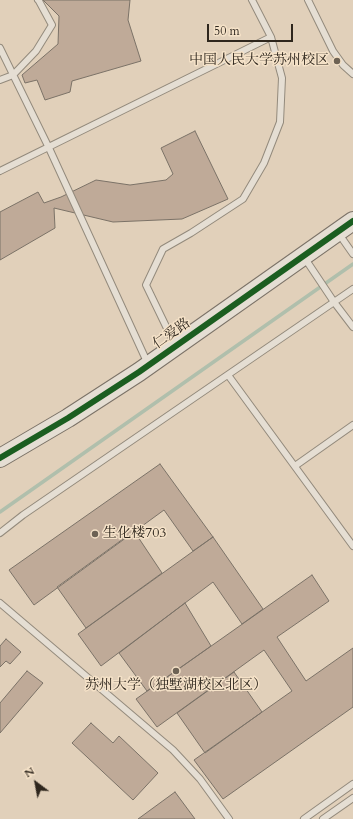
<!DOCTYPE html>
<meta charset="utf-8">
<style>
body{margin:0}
#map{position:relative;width:353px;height:819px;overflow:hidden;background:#e1d0ba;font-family:Cardo,serif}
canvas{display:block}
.north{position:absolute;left:16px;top:763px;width:40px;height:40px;-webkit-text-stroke:3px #f5e2c8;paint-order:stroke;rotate:328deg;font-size:11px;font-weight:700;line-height:16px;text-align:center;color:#2e261d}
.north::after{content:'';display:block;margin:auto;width:14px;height:18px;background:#2e261d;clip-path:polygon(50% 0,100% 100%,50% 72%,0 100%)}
.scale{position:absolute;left:207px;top:24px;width:86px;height:18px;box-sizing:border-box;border:2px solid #2e261d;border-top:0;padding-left:5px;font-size:12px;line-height:14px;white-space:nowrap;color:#2e261d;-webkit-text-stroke:3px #f5e2c8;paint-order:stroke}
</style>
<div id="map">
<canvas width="353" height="819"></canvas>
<div class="north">N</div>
<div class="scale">50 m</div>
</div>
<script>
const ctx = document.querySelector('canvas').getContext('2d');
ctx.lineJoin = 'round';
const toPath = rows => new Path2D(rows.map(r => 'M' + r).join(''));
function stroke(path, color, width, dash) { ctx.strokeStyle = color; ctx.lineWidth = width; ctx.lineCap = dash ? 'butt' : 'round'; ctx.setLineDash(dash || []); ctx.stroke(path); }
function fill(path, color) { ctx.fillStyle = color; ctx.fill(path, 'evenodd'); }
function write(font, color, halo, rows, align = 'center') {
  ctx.font = font + ' Cardo,"Noto Serif SC",serif'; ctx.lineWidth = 3; ctx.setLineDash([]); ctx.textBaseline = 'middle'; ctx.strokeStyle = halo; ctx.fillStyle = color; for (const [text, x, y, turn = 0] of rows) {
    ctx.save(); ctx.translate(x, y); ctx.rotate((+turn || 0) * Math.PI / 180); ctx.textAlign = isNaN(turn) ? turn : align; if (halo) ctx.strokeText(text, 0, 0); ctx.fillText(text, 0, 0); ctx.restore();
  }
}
const stream = toPath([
 [0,512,353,264]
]);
const building = toPath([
 [43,0,130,0,128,20,141,61,72,81,70,92,45,100,37,80,25,83,22,75,58,44,59,16,43,0],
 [195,131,228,199,182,219,113,222,54,208,55,228,0,260,0,212,38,192,44,203,61,197,96,180,130,185,166,180,173,174,161,148,195,131],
 [160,464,213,537,193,551,164,510,34,605,9,570,160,464],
 [134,531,162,573,86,628,57,587,134,531],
 [213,537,263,609,242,624,213,582,101,666,78,634,213,537],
 [312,575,329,601,277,637,306,681,353,648,353,707,223,799,194,760,292,691,264,650,157,727,136,699,312,575],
 [185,603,211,646,147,691,119,653,185,603],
 [6,639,21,652,10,664,6,661,0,667,0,646,6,639],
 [27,671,43,683,0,733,0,703,27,671],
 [234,672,262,712,205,753,177,713,234,672],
 [91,723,113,743,119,736,158,773,133,800,72,743,91,723],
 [175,792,195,819,138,819,175,792]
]);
const lane = toPath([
 [308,0,333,51,343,65,353,74],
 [0,48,49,148,148,364],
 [0,80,13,75,36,51,52,25,39,1,38,0],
 [0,171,271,37],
 [339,234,353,254],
 [304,257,334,302,353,327],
 [175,345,146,285,163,249,191,233,243,199,264,163,280,122,282,78,271,37,252,0],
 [228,375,353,546],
 [295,466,353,425],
 [0,533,23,515,353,289],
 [0,603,173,750,200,779,229,819],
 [304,819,353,784],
 [323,819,353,798]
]);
const secondary = toPath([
 [0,458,68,418,139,372,353,221]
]);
const cycleway = toPath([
 [0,458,68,418,139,372,353,221]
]);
const markers = [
 [337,61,4,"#6d6254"],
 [95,534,4,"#6d6254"],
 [176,671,4,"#6d6254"]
];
const poiNames = [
 ["中国人民大学苏州校区",329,61],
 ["生化楼703",103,534,"left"],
 ["苏州大学（独墅湖校区北区）",176,686,"center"]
];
const streetNames = [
 ["仁爱路",172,334,-35]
];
stroke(stream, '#b0bfac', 3.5);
fill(building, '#bfaa98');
stroke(building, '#7b7267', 1);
stroke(lane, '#938a7c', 8);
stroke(secondary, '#7b7267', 20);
stroke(lane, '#e5ded3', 6);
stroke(secondary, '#e5ded3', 18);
stroke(cycleway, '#1b5e20', 6);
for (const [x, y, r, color] of markers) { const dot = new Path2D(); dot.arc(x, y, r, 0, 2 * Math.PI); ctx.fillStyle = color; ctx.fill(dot); stroke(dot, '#f5e2c8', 1.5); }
write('14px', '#2e261d', '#f5e2c8', poiNames, 'right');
write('14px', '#2e261d', '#f5e2c8', streetNames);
</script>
